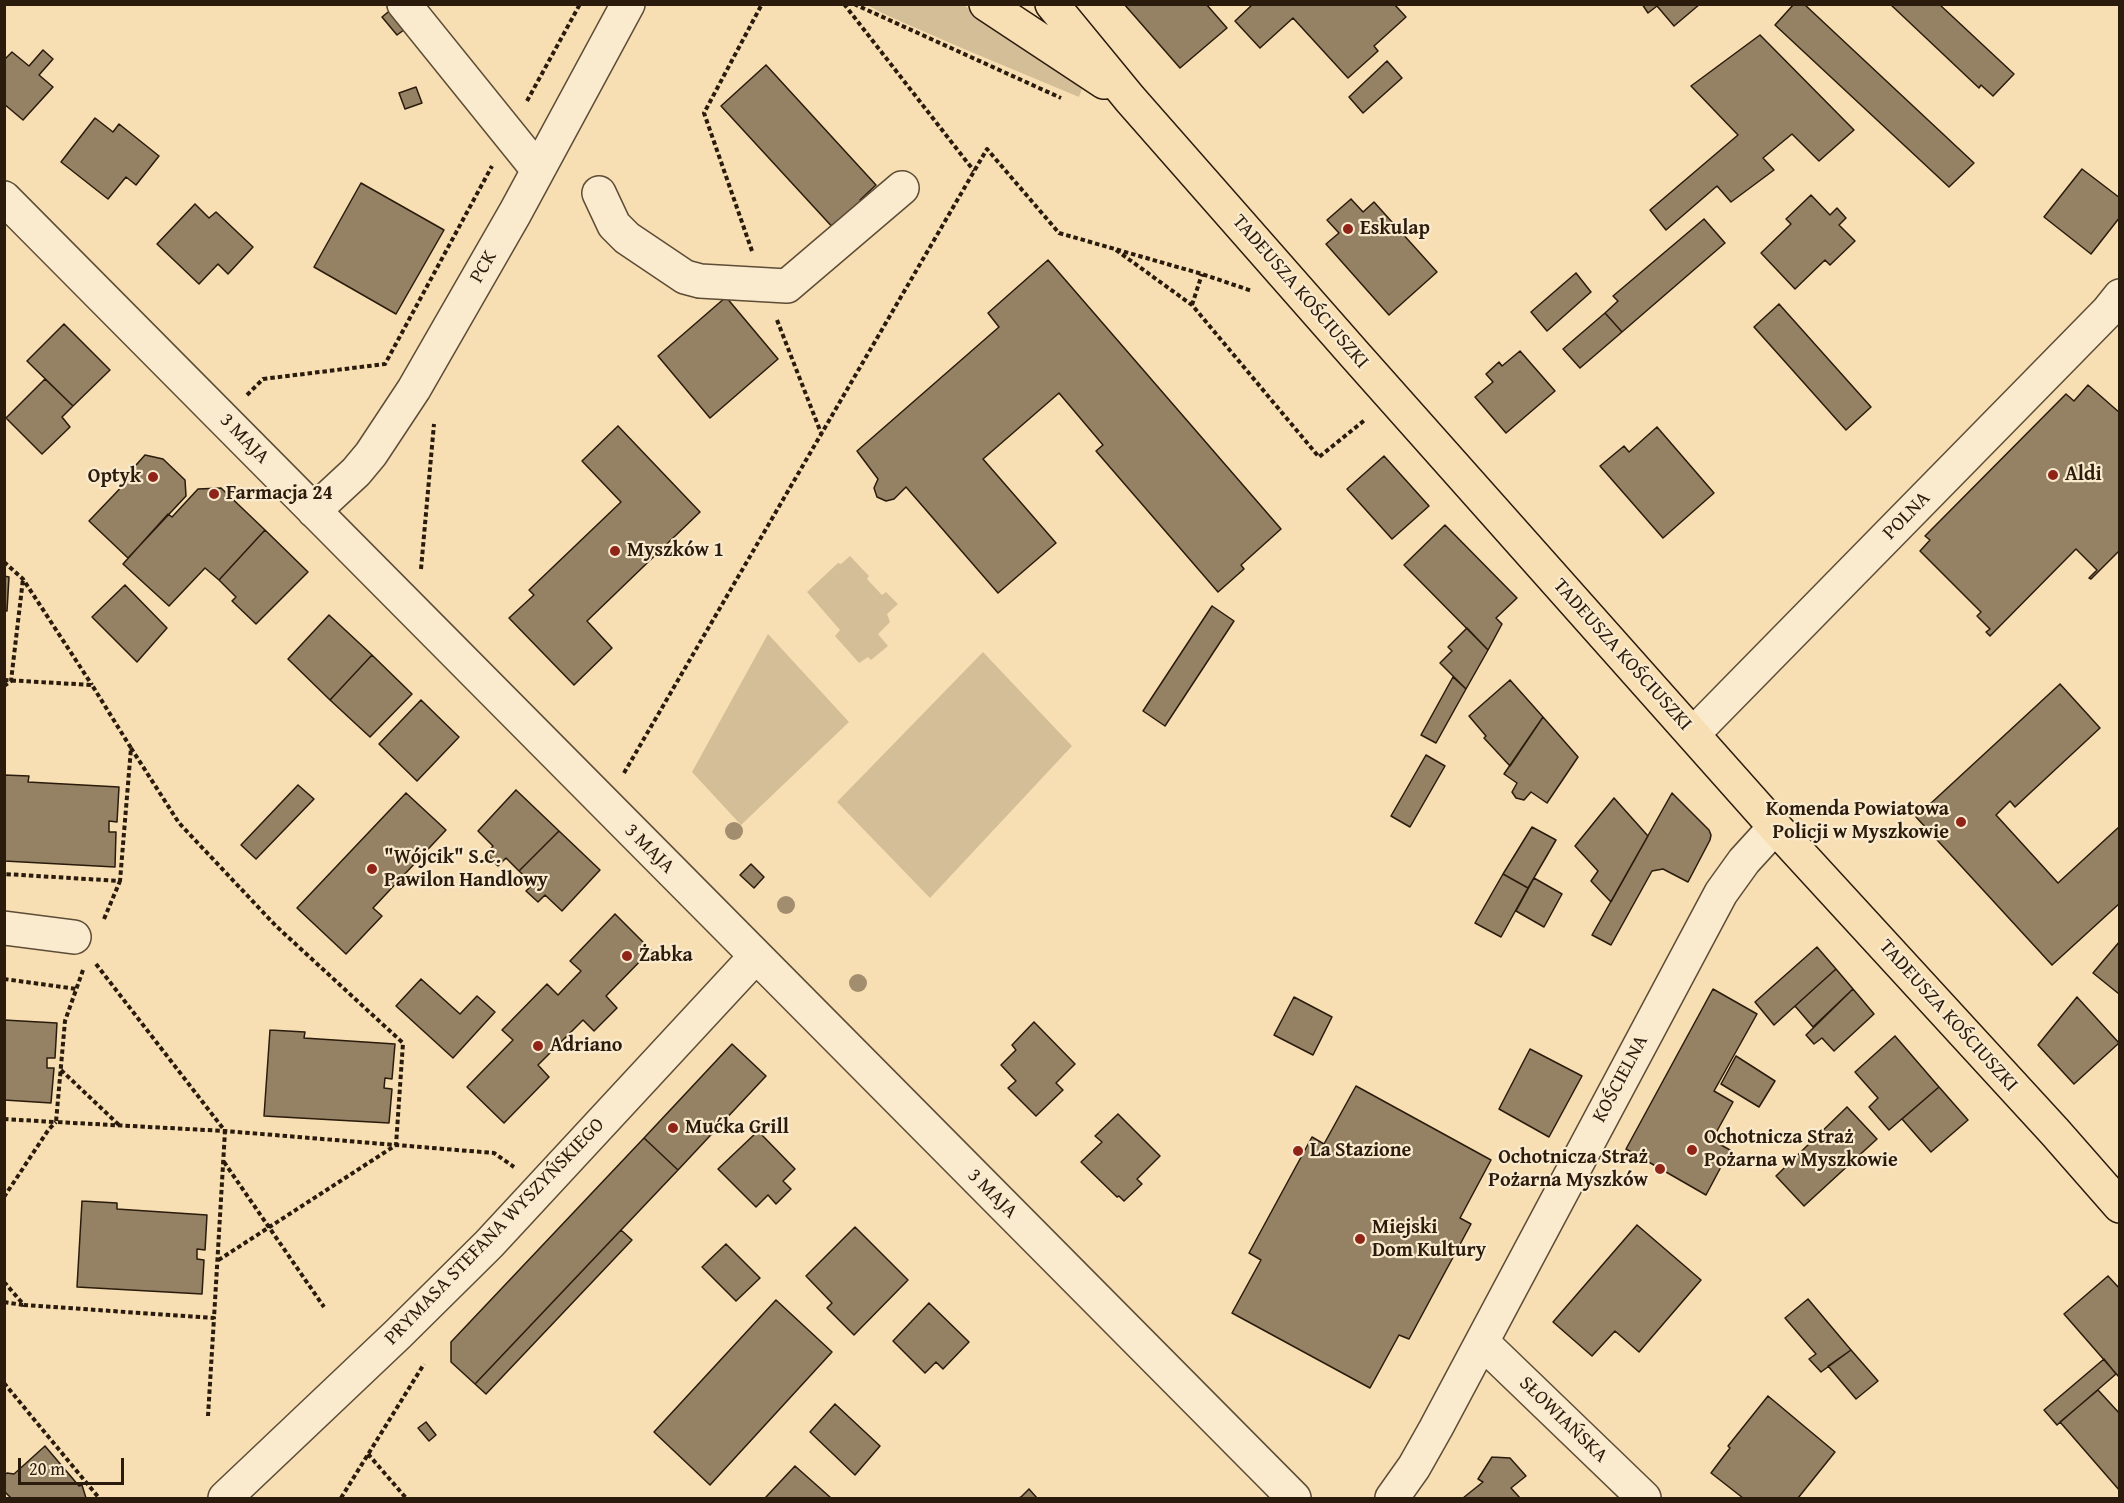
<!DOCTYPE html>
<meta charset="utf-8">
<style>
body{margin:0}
#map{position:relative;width:2124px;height:1503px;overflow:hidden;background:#f7dfb3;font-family:"Gentium Book Plus",serif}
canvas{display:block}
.frame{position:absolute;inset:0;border:6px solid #2a1b0c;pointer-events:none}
.scale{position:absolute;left:18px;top:1458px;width:106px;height:27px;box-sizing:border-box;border:3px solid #2a1b0c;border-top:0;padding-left:8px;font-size:18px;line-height:21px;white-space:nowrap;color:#2a1b0c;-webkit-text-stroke:4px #faeace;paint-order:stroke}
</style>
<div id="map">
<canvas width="2124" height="1503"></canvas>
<div class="frame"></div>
<div class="scale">20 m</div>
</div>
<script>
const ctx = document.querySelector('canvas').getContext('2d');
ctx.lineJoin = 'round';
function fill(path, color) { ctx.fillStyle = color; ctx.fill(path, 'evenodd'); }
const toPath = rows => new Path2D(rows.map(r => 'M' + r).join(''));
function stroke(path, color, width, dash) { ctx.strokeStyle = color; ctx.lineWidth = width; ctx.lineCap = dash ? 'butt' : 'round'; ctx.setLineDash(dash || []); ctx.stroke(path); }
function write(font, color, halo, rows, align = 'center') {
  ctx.font = font + ' "Gentium Book Plus",serif'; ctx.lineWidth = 4.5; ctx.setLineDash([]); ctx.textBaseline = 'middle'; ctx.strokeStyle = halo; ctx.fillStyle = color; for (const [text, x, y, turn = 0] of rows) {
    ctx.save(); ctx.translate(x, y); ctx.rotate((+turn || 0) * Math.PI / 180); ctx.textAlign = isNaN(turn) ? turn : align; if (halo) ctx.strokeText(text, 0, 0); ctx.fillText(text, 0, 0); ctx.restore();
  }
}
const green = toPath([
 [867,5,963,5,1001,28,1082,89,1079,97,964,49,886,15],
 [850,556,869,576,867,579,882,595,886,592,898,604,887,614,890,622,878,634,888,646,871,660,868,657,859,663,835,636,840,630,807,592,838,563,841,564],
 [768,634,849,722,741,825,692,772],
 [983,652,1072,746,930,898,837,802]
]);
const building = toPath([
 [1124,4,1206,4,1227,28,1180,68,1124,4],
 [1253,4,1394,4,1406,17,1374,46,1378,51,1348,78,1293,18,1260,48,1235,21,1253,4],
 [1642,4,1700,4,1674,26,1657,6,1648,13,1642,4],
 [1794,4,1804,4,1974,163,1949,187,1775,25,1794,4],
 [1890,4,1939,4,2014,74,1993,96,1981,85,1979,88,1890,4],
 [393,8,408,27,397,35,382,17,393,8],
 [1760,35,1854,130,1819,161,1792,134,1763,158,1774,170,1731,202,1717,186,1666,230,1650,210,1738,135,1691,86,1760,35],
 [43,50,53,59,39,75,53,87,23,120,4,104,4,60,12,52,29,66,43,50],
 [1387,61,1402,78,1363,113,1349,97,1387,61],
 [766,65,876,185,860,200,865,205,836,231,721,106,766,65],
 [416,87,422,103,405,109,399,93,416,87],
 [95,118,113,132,119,124,159,156,136,185,126,177,108,199,61,162,95,118],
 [2082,169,2120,198,2120,217,2091,254,2044,217,2082,169],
 [361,183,444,230,396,314,314,267,361,183],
 [1811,195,1830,215,1837,208,1846,218,1839,225,1855,241,1830,265,1825,260,1795,289,1761,253,1791,224,1786,219,1811,195],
 [1351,199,1363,212,1374,202,1437,272,1389,315,1326,244,1339,233,1327,220,1351,199],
 [195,204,209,218,216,212,253,247,228,274,218,264,199,284,157,244,195,204],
 [1704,219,1725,243,1622,332,1605,313,1618,301,1613,296,1704,219],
 [1048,260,1281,529,1241,565,1244,569,1218,592,1096,451,1103,445,1059,393,983,459,1056,543,998,593,906,487,894,499,886,501,877,497,874,488,878,479,857,451,999,327,988,313,1048,260],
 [1576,273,1591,292,1547,331,1531,312,1576,273],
 [726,297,778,359,710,418,658,356,726,297],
 [1779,304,1871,407,1846,430,1754,327,1779,304],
 [1605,313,1622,332,1580,368,1563,349,1605,313],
 [64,324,110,370,73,406,27,361,64,324],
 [1520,351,1555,391,1506,433,1475,397,1493,382,1486,374,1499,362,1502,366,1520,351],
 [45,379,73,406,62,417,70,427,42,454,6,418,45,379],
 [2088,385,2120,413,2120,550,2091,579,2089,578,2097,570,2076,549,1990,636,1986,632,1990,629,1977,616,1981,612,1920,551,1930,540,1925,536,2066,394,2074,401,2088,385],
 [618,426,700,512,587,621,612,648,574,685,509,618,534,595,529,590,621,502,582,461,618,426],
 [1657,427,1714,493,1663,538,1600,466,1624,446,1629,452,1657,427],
 [145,455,163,459,185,480,186,496,128,558,89,521,131,477,128,474,145,455],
 [1384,456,1429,506,1392,539,1347,489,1384,456],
 [221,488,265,530,219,580,205,568,169,606,123,564,168,514,172,517,198,489,221,488],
 [1445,525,1517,598,1496,618,1502,624,1488,650,1404,565,1445,525],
 [265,530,308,572,256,624,232,601,236,597,219,580,265,530],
 [4,576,9,577,7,611,4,611,4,576],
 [125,585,167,628,137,662,92,617,125,585],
 [1212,606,1234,621,1165,726,1143,711,1212,606],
 [329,615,372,655,330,700,288,659,329,615],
 [1467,628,1488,650,1466,689,1440,663,1452,651,1448,647,1467,628],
 [372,655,412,694,370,737,330,700,372,655],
 [1453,677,1466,689,1436,743,1421,735,1453,677],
 [1510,680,1543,717,1510,766,1484,738,1486,736,1469,716,1510,680],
 [2060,684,2100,728,2015,807,2010,801,1996,815,2058,883,2120,826,2120,903,2052,965,1916,817,2060,684],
 [421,700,459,737,417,781,379,744,421,700],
 [1543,717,1578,757,1547,803,1531,792,1524,800,1516,798,1512,792,1517,783,1504,774,1543,717],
 [1426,755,1445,766,1410,827,1391,816,1426,755],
 [4,775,29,776,28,782,119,787,117,822,109,821,109,832,116,832,115,867,4,861,4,775],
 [298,785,314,799,256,859,241,845,298,785],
 [516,790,559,831,519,871,506,858,498,866,486,854,493,846,478,831,516,790],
 [406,793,446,830,373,908,382,916,346,954,297,908,406,793],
 [1672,793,1709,830,1711,835,1710,840,1688,882,1663,869,1652,871,1611,945,1592,935,1672,793],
 [1614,798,1648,836,1611,902,1591,881,1598,871,1575,846,1614,798],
 [1532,827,1556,840,1528,888,1503,874,1532,827],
 [559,831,600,870,562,911,545,895,538,902,526,891,533,884,519,871,559,831],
 [751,864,764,877,754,888,740,875,751,864],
 [1503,874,1528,888,1501,937,1475,923,1503,874],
 [1534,878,1562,894,1544,927,1516,911,1534,878],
 [615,914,651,950,606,996,617,1008,594,1031,583,1020,538,1065,549,1077,504,1123,467,1087,513,1040,502,1030,547,984,558,995,581,971,570,961,615,914],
 [2120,941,2120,993,2119,994,2093,973,2120,941],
 [1817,947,1836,969,1774,1025,1755,1002,1817,947],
 [1836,969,1853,989,1813,1027,1795,1006,1836,969],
 [421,979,460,1014,477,996,495,1012,453,1058,396,1006,421,979],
 [1713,989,1757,1014,1714,1091,1733,1102,1712,1140,1730,1150,1706,1195,1626,1149,1713,989],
 [1853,989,1874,1014,1834,1051,1822,1038,1814,1044,1806,1035,1853,989],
 [1294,997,1332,1017,1313,1055,1274,1035,1294,997],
 [2077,997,2119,1043,2074,1084,2038,1045,2077,997],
 [4,1020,57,1023,55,1058,47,1058,47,1068,54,1068,51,1103,4,1100,4,1020],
 [1034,1022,1075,1064,1056,1083,1063,1090,1036,1116,1008,1088,1016,1081,1001,1065,1016,1050,1012,1045,1034,1022],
 [270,1030,305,1032,304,1038,395,1044,392,1079,385,1078,384,1088,392,1089,389,1123,264,1116,270,1030],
 [1895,1036,1939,1087,1889,1130,1869,1107,1878,1098,1855,1072,1895,1036],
 [732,1044,766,1076,678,1170,644,1138,732,1044],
 [1530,1049,1582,1076,1549,1137,1499,1109,1530,1049],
 [1736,1056,1775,1081,1759,1107,1721,1084,1736,1056],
 [1356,1086,1491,1160,1460,1218,1471,1224,1409,1339,1399,1335,1370,1388,1232,1313,1261,1260,1249,1253,1312,1137,1324,1144,1356,1086],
 [1939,1087,1968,1120,1931,1152,1902,1119,1939,1087],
 [1847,1107,1877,1139,1804,1206,1776,1176,1847,1107],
 [1118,1114,1160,1156,1137,1179,1142,1184,1124,1201,1119,1196,1117,1197,1081,1162,1102,1142,1095,1136,1118,1114],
 [758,1131,795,1169,783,1181,791,1189,776,1204,768,1195,756,1207,718,1169,758,1131],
 [644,1138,678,1170,475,1384,451,1362,451,1342,644,1138],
 [82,1201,117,1203,117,1209,207,1215,205,1250,197,1249,197,1259,204,1260,202,1294,77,1287,82,1201],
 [1637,1225,1701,1280,1639,1352,1615,1331,1592,1356,1553,1322,1637,1225],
 [855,1227,908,1280,854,1335,827,1308,832,1303,806,1276,855,1227],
 [621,1230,632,1240,486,1394,475,1384,621,1230],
 [726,1244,760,1278,736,1301,702,1267,726,1244],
 [2108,1276,2120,1289,2119,1377,2064,1314,2108,1276],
 [1808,1299,1851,1350,1821,1372,1809,1359,1816,1354,1785,1318,1808,1299],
 [776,1300,832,1352,710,1485,654,1432,776,1300],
 [929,1303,969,1342,943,1369,936,1362,925,1373,893,1341,929,1303],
 [1851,1350,1878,1381,1856,1399,1828,1366,1851,1350],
 [2104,1359,2116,1374,2057,1425,2044,1410,2104,1359],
 [2098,1390,2120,1414,2120,1491,2060,1422,2098,1390],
 [1768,1396,1835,1452,1798,1498,1743,1498,1711,1473,1730,1448,1728,1446,1768,1396],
 [835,1404,880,1446,855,1475,810,1432,835,1404],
 [426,1422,436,1435,429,1441,418,1428,426,1422],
 [45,1446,79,1486,82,1485,86,1498,11,1498,4,1491,4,1475,7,1473,14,1474,45,1446],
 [1492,1457,1510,1458,1526,1476,1511,1488,1520,1498,1463,1498,1483,1482,1478,1479,1492,1457],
 [795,1466,831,1498,765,1498,795,1466],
 [1029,1489,1037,1498,1019,1498,1021,1497,1029,1489]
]);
const path = toPath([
 [844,4,974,171],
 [854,4,1061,98],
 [527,101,580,4],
 [1116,250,1192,305,1319,457,1366,419],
 [752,251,704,113,762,4],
 [1192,305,1202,274],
 [777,320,821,433],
 [247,395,263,379,385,364,492,166],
 [4,562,23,579,92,685],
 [421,569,434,424],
 [4,680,92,685,131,748,120,881,4,874],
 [4,686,11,681,23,579],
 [131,748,179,823,276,926,403,1043,396,1145,217,1261],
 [624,773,987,149,1059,233,1202,274,1252,291],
 [104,919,120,881],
 [96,964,225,1131,214,1318],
 [83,970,65,1021,56,1122,225,1131,494,1153,514,1167],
 [4,979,77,989],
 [61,1070,119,1125],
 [4,1119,55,1122],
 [224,1162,324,1307],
 [4,1197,49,1129,56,1122],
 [4,1282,24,1305,214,1318,208,1416],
 [4,1302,23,1305],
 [4,1383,99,1498],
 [368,1454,406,1498],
 [341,1498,424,1364]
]);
const minor = toPath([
 [404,4,538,170],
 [599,193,614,225,627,238,685,277,700,281,787,286,902,188],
 [4,198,1294,1498],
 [314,511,356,472,371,454,414,389,515,213,628,4],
 [1693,734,2108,311,2120,296],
 [4,928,74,937],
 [1482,1342,1644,1498],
 [225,1498,398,1334,489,1244,756,956],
 [1392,1498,1414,1467,1436,1428,1721,893,1744,861,1775,827]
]);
const major = toPath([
 [986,4,1104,82],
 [1052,4,1130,99,1356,356,1775,827,2055,1132,2120,1206]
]);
const trees = [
 [734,831],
 [786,905],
 [858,983]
];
const markers = [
 [1348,229,6,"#8f2418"],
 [2053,475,6,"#8f2418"],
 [153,477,6,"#8f2418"],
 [214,494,6,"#8f2418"],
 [615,551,6,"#8f2418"],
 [1961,822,6,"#8f2418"],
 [372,869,6,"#8f2418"],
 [627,956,6,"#8f2418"],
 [538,1046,6,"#8f2418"],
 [673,1128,6,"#8f2418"],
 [1692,1150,6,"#8f2418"],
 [1298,1151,6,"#8f2418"],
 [1660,1169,6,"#8f2418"],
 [1360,1239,6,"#8f2418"]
];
const poiNames = [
 ["Eskulap",1360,229],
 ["Aldi",2065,475],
 ["Optyk",141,477,"right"],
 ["Farmacja 24",226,494],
 ["Myszków 1",627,551],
 ["Komenda Powiatowa",1949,810,"right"],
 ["Policji w Myszkowie",1949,833,"right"],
 ["\"Wójcik\" S.C.",384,858],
 ["Pawilon Handlowy",384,881],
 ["Żabka",639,956],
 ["Adriano",550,1046],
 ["Mućka Grill",685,1128],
 ["Ochotnicza Straż",1704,1138],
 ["Pożarna w Myszkowie",1704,1161],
 ["La Stazione",1310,1151],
 ["Ochotnicza Straż",1648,1158,"right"],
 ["Pożarna Myszków",1648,1181,"right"],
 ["Miejski",1372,1228],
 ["Dom Kultury",1372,1251]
];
const streetNames = [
 ["PCK",484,267,-60],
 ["TADEUSZA KOŚCIUSZKI",1300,292,49],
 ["3 MAJA",244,439,46],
 ["POLNA",1907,516,-46],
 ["TADEUSZA KOŚCIUSZKI",1622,655,48],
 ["3 MAJA",649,849,45],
 ["TADEUSZA KOŚCIUSZKI",1948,1016,48],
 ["KOŚCIELNA",1621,1079,-62],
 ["3 MAJA",992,1194,45],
 ["PRYMASA STEFANA WYSZYŃSKIEGO",495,1232,-46],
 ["SŁOWIAŃSKA",1563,1420,44]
];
fill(green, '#d4be97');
fill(building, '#958163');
stroke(building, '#2a1b0c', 1.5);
stroke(minor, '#5d4c36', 36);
stroke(major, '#2a1b0c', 36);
stroke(path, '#2a1b0c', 4, [4.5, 3]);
stroke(minor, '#faeace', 33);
stroke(major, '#f7dfb3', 33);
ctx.fillStyle = '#a28e6e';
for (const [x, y] of trees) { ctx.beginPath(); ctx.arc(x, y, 9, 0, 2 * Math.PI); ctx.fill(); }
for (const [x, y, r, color] of markers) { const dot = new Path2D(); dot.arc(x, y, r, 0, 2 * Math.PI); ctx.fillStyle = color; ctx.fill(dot); stroke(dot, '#faeace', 2); }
write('bold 20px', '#2a1b0c', '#faeace', poiNames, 'left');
write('20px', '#2a1b0c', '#faeace', streetNames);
</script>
